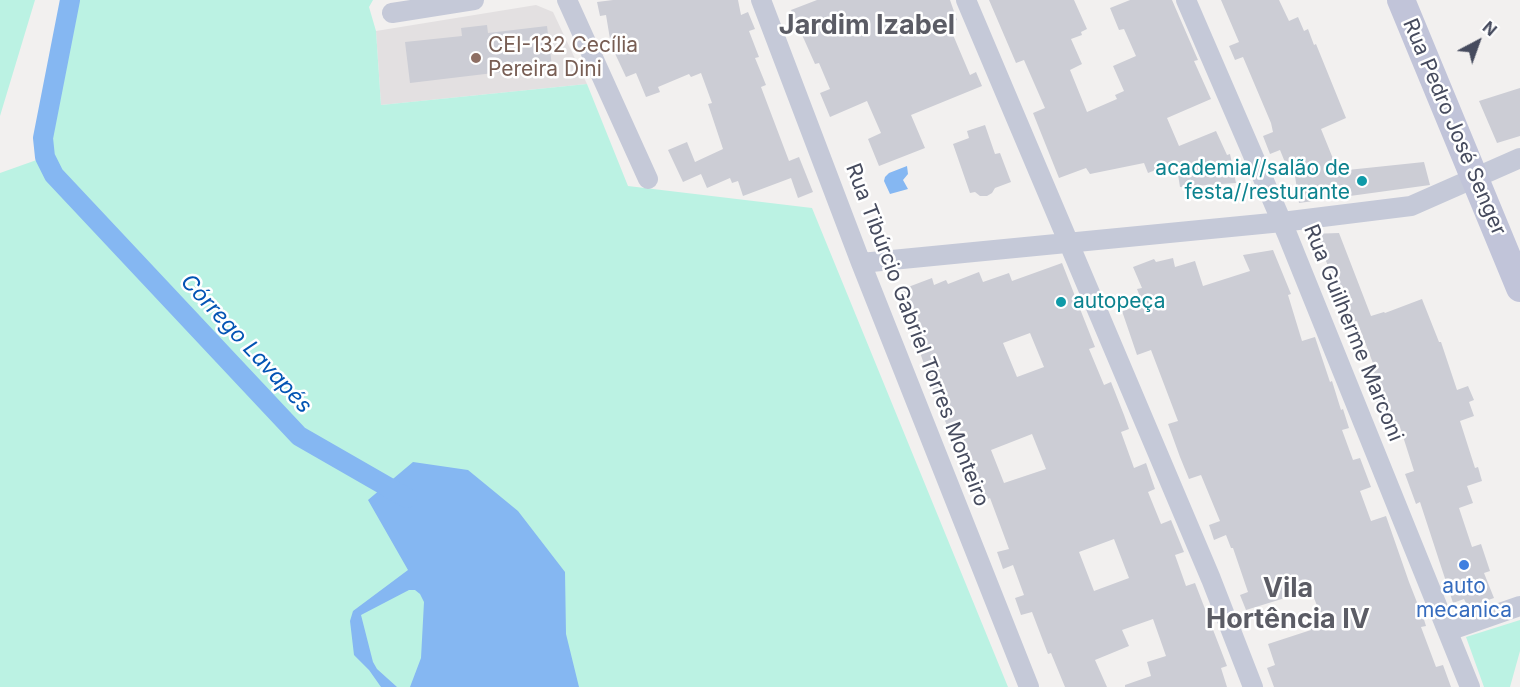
<!DOCTYPE html>
<meta charset="utf-8">
<style>
body{margin:0}
#map{position:relative;width:1520px;height:687px;overflow:hidden;background:#f2f0ef;font-family:Inter,sans-serif}
canvas{display:block}
.north{position:absolute;left:1448px;top:12px;width:60px;height:60px;-webkit-text-stroke:4px #fff;paint-order:stroke;rotate:41deg;font-size:16px;font-weight:700;line-height:24px;text-align:center;color:#464b5e}
.north::after{content:'';display:block;margin:auto;width:21px;height:27px;background:#464b5e;clip-path:polygon(50% 0,100% 100%,50% 72%,0 100%)}
</style>
<div id="map">
<canvas width="1520" height="687"></canvas>
<div class="north">N</div>
</div>
<script>
const ctx = document.querySelector('canvas').getContext('2d');
ctx.lineJoin = 'round';
function fill(path, color) { ctx.fillStyle = color; ctx.fill(path, 'evenodd'); }
const toPath = rows => new Path2D(rows.map(r => 'M' + r).join(''));
function stroke(path, color, width, dash) { ctx.strokeStyle = color; ctx.lineWidth = width; ctx.lineCap = dash ? 'butt' : 'round'; ctx.setLineDash(dash || []); ctx.stroke(path); }
function write(font, color, halo, rows, align = 'center') {
  ctx.font = font + ' Inter,sans-serif'; ctx.lineWidth = 5; ctx.setLineDash([]); ctx.textBaseline = 'middle'; ctx.strokeStyle = halo; ctx.fillStyle = color; for (const [text, x, y, turn = 0] of rows) {
    ctx.save(); ctx.translate(x, y); ctx.rotate((+turn || 0) * Math.PI / 180); ctx.textAlign = isNaN(turn) ? turn : align; if (halo) ctx.strokeText(text, 0, 0); ctx.fillText(text, 0, 0); ctx.restore();
  }
}
const education = toPath([
 [536,5,553,12,587,84,381,105,376,31]
]);
const green = toPath([
 [0,0,35,0,0,116],
 [70,0,373,0,369,7,376,31,381,105,587,84,628,186,812,208,1008,687,0,687,0,173,45,157,43,138],
 [1520,620,1520,651,1510,687,1484,687,1466,637]
]);
const water = toPath([
 [907,166,908,174,903,180,908,189,890,194,884,181,885,177,889,173],
 [413,462,468,470,518,511,565,572,566,634,579,687,410,687,421,658,424,602,420,594,415,590,409,590,361,615,373,662,377,669,397,687,381,687,369,670,354,655,350,621,353,611,408,570,368,500]
]);
const canal = toPath([
 [70,0,43,138,45,157,54,175,299,436,407,498]
]);
const building = toPath([
 [613,0,738,0,741,15,748,12,755,29,749,31,759,57,755,58,766,85,761,87,789,161,799,157,813,192,798,198,791,178,743,196,738,181,732,183,730,178,707,188,701,174,683,182,668,150,687,142,695,162,723,149,708,104,712,103,701,73,691,77,689,74,658,87,660,92,646,97,636,73,626,77,611,45,606,15,600,16,597,2],
 [817,0,950,0,957,20,948,23,970,75,976,72,982,86,911,115,925,148,879,166,868,139,881,133,867,101,830,117,820,93,830,89,819,63,815,64,791,10],
 [989,0,1074,0,1087,29,1081,32,1082,35,1071,39,1082,64,1070,70,1087,112,1117,99,1115,95,1124,91,1113,66,1136,56,1124,29,1119,30,1110,8,1130,0,1172,0,1198,60,1194,61,1211,99,1167,118,1179,146,1216,131,1227,155,1230,154,1236,183,1180,187,1176,162,1148,173,1144,163,1090,174,1086,168,1059,178,1033,113,1045,108,1024,60,1016,63],
 [1221,0,1279,0,1289,21,1298,17,1304,31,1308,29,1314,45,1316,44,1346,118,1321,129,1338,171,1424,162,1430,185,1299,203,1295,176,1291,177,1280,150,1270,154,1263,136,1273,132,1271,123,1243,57,1235,60,1229,46,1239,42],
 [487,25,488,33,547,26,552,66,410,83,405,42,462,36,461,28],
 [1520,88,1520,136,1497,143,1479,101],
 [985,125,995,154,1000,153,1011,182,995,188,992,193,987,196,980,196,975,192,970,193,953,144,969,138,967,131],
 [1339,233,1371,316,1384,312,1385,313,1422,299,1439,342,1441,342,1457,390,1468,386,1474,400,1469,402,1474,416,1460,421,1475,468,1478,467,1482,481,1467,486,1473,503,1459,508,1472,547,1481,544,1490,571,1484,573,1494,598,1468,607,1464,599,1453,603,1420,502,1416,504,1405,474,1414,471,1399,424,1386,428,1365,370,1374,366,1357,321,1351,323,1322,251,1318,253,1310,234],
 [1273,250,1291,294,1288,295,1302,341,1315,337,1330,382,1332,381,1341,410,1343,409,1349,428,1342,430,1353,460,1360,458,1371,487,1360,491,1371,521,1386,516,1409,582,1420,610,1421,610,1426,626,1421,627,1436,667,1443,665,1451,687,1274,687,1267,668,1275,665,1268,644,1311,630,1309,624,1322,619,1311,590,1246,610,1240,595,1248,592,1233,548,1231,548,1226,535,1214,540,1209,525,1220,521,1201,475,1189,479,1180,457,1168,424,1178,421,1151,350,1137,355,1122,311,1143,304,1137,289,1142,288,1133,267,1154,259,1156,262,1173,258,1175,267,1195,261,1203,286,1250,271,1243,255],
 [1062,263,1095,347,1089,349,1104,385,1111,382,1124,415,1129,429,1121,432,1134,468,1146,463,1155,489,1148,492,1161,524,1171,520,1184,552,1175,555,1186,586,1195,583,1227,666,1221,668,1227,687,1125,687,1125,685,1151,676,1147,662,1166,656,1153,619,1122,630,1129,646,1095,660,1107,687,1065,687,1051,653,1048,654,1032,612,1021,615,1015,598,1024,595,1013,565,1003,569,997,552,1009,549,990,498,978,503,962,461,970,457,959,428,950,431,943,417,914,336,918,334,906,302,900,305,895,292,932,278,934,285,946,280,948,284,979,272,983,282,1009,273,1012,281],
 [1030,333,1044,367,1017,377,1003,343],
 [1032,434,1046,469,1004,483,991,450],
 [1114,539,1129,578,1094,591,1079,552]
]);
const street = toPath([
 [567,0,648,179],
 [761,0,861,263,1029,687],
 [966,0,1211,579,1253,687],
 [1186,0,1287,234,1470,687],
 [392,13,474,0],
 [861,263,1282,222,1411,206,1520,158],
 [1448,631,1520,606]
]);
const secondary = toPath([
 [1401,0,1520,288]
]);
const markers = [
 [476,58,6,"#8d6e63"],
 [1362,181,6,"#0f9aa8"],
 [1061,302,6,"#0f9aa8"],
 [1464,565,6,"#3f7fe0"]
];
const educationNames = [
 ["CEI-132 Cecília",488,46],
 ["Pereira Dini",488,70]
];
const streetNames = [
 ["Rua Pedro José Senger",1454,127,67],
 ["Rua Guilherme Marconi",1353,333,68],
 ["Rua Tibúrcio Gabriel Torres Monteiro",917,335,69]
];
const cultureNames = [
 ["academia//salão de",1350,169],
 ["festa//resturante",1350,193],
 ["autopeça",1073,302,"left"]
];
const shopNames = [
 ["auto",1464,587],
 ["mecanica",1464,611]
];
const waterNames = [
 ["Córrego Lavapés",246,344,47]
];
const districtNames = [
 ["Jardim Izabel",867,26],
 ["Vila",1288,589],
 ["Hortência IV",1288,620]
];
fill(education, '#e3e0e1');
fill(green, '#bbf2e3');
fill(water, '#85b7f2');
stroke(canal, '#85b7f2', 20);
fill(building, '#cccdd5');
stroke(street, '#c5c9d8', 20);
stroke(secondary, '#c1c4d9', 28);
for (const [x, y, r, color] of markers) { const dot = new Path2D(); dot.arc(x, y, r, 0, 2 * Math.PI); ctx.fillStyle = color; ctx.fill(dot); stroke(dot, '#fff', 2); }
write('21px', '#785e54', '#fff', educationNames, 'left');
write('21px', '#464b5e', '#fff', streetNames);
write('21px', '#0d838f', '#fff', cultureNames, 'right');
write('21px', '#366cbe', '#fff', shopNames);
write('italic 22px', '#0354b4', '#fff', waterNames);
write('bold 27px', '#5b5c65', '#fff', districtNames);
</script>
